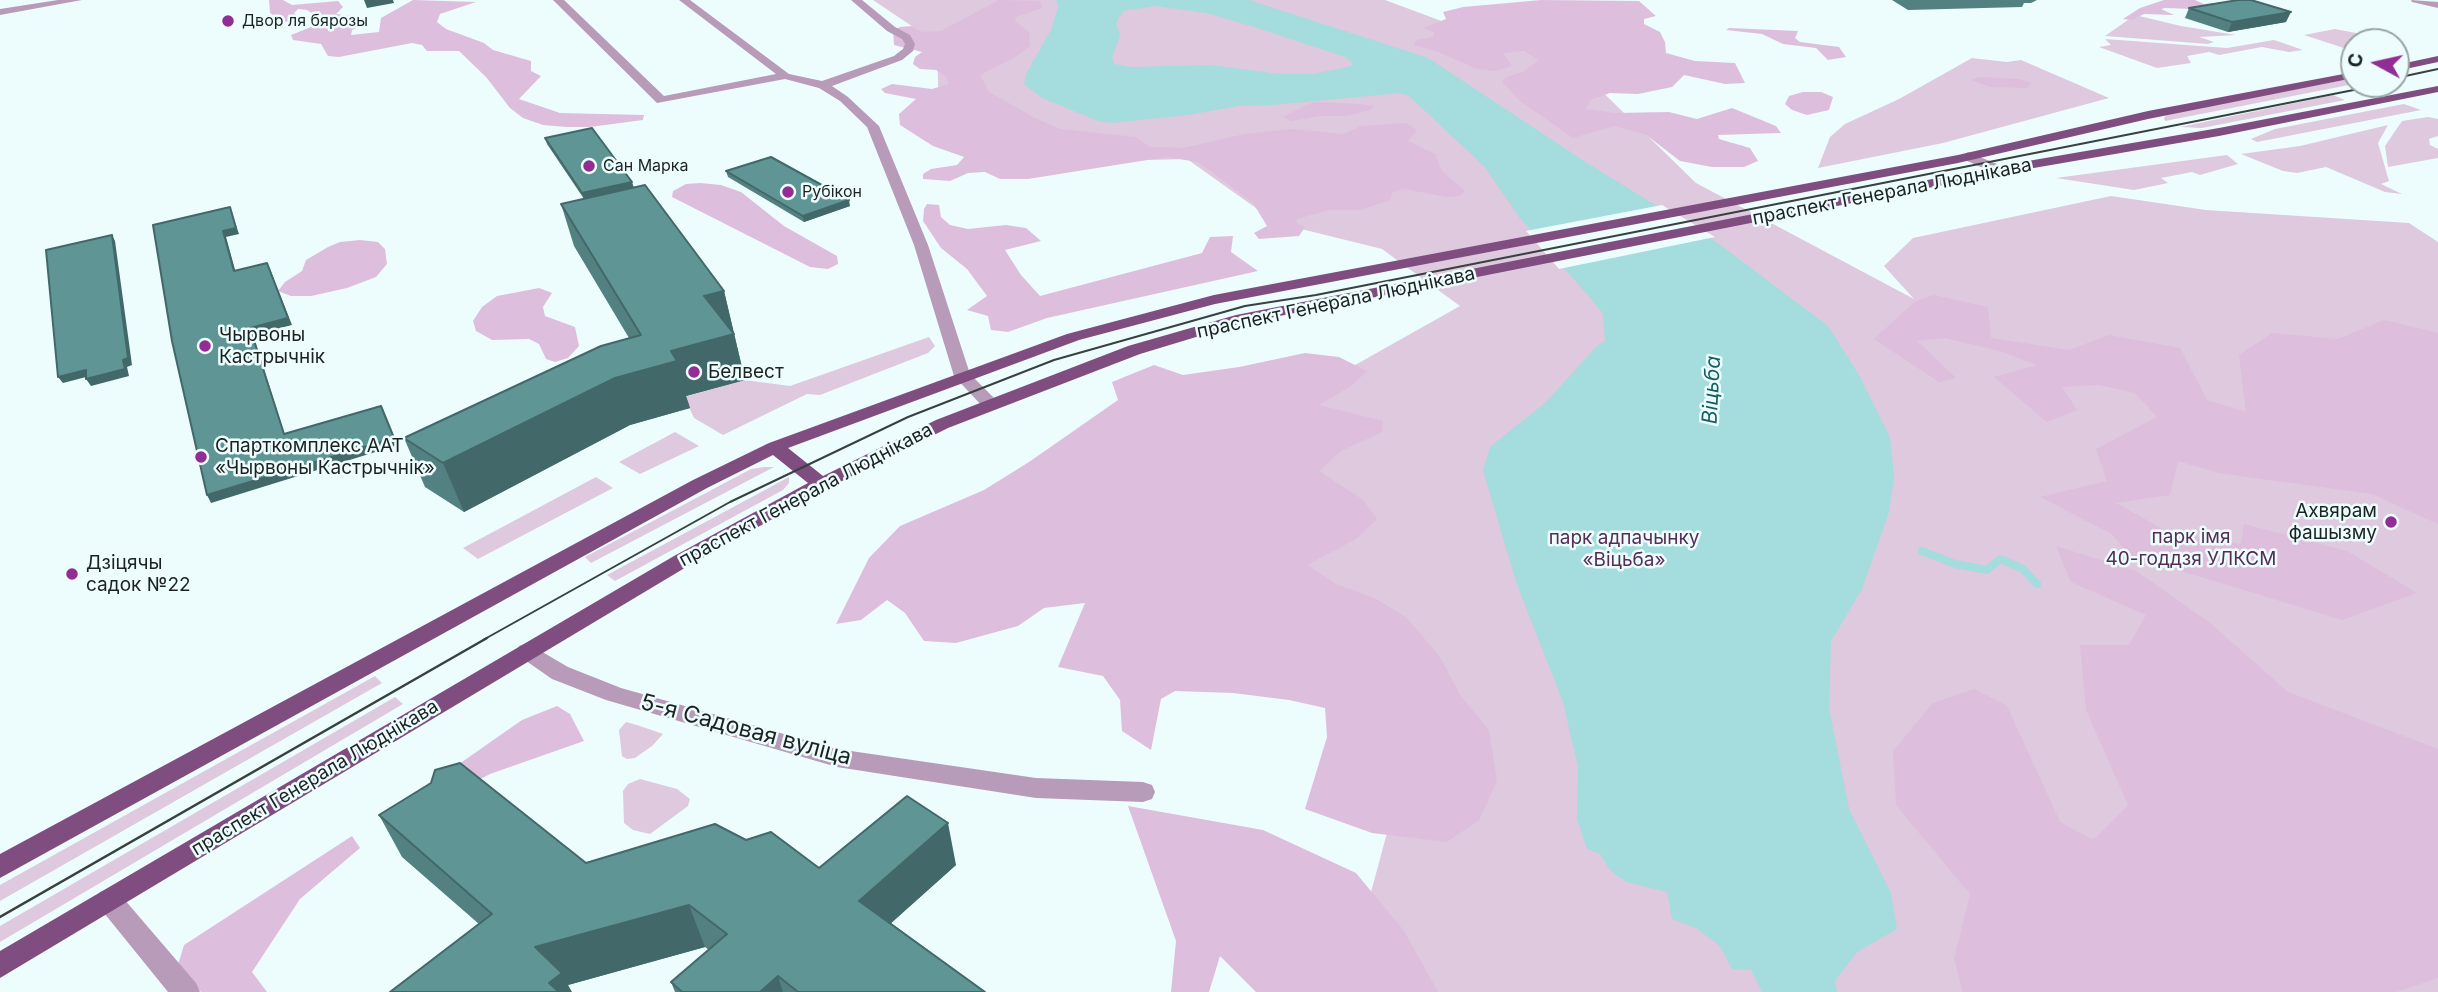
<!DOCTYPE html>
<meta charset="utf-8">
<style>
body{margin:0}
#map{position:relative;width:2438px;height:992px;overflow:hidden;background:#edfdfd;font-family:Inter,sans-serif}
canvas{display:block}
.north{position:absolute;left:2340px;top:28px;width:70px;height:70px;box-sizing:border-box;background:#edfdfd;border:2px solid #99a5a5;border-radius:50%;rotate:278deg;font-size:19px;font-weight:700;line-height:28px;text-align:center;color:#1c2222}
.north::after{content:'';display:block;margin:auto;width:24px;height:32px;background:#912d94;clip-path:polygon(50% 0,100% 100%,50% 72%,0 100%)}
</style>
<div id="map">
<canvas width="2438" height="992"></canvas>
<div class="north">С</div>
</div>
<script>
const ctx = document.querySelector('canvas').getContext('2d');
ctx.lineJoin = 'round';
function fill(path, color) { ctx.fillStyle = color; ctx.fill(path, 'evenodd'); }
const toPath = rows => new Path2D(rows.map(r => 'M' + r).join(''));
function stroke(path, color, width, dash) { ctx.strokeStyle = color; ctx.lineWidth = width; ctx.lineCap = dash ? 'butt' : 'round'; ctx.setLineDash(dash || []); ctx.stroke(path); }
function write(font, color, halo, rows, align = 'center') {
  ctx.font = font + ' Inter,sans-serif'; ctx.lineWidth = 5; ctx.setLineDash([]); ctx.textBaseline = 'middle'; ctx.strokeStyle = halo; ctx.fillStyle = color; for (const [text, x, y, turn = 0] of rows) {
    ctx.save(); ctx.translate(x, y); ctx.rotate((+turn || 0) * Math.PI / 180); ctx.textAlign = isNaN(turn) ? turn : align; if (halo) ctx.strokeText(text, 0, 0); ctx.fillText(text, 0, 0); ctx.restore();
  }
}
const green = toPath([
 [873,0,1385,0,1584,74,1696,183,1914,299,1884,266,1913,238,2111,196,2206,210,2409,223,2438,242,2438,992,1344,992,1407,759,1257,507,1293,400,1460,306,1382,249,1277,223,1187,159,1072,162,939,120,937,43],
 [2135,15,2181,26,2236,35,2199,37,2214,42,2208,44,2105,36],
 [2335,29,2356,33,2385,42,2354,42,2353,51,2304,35],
 [2105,39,2227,48,2274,40,2303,50,2289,52,2262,47,2219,55,2209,52,2187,56,2191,63,2157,68,2099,47,2111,45],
 [1972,58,2007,62,2021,60,2109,98,1943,143,1818,168,1830,137,1845,124,1899,99],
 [2354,78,2354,84,2165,121,2164,118,2167,115,2208,106],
 [2333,95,2345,100,2202,128,2180,127],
 [2404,104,2421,110,2257,142,2251,139,2275,129],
 [2428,117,2438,119,2438,136,2429,139,2430,145,2438,149,2438,158,2388,167,2385,146,2402,121],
 [2388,125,2378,143,2389,181,2381,184,2402,194,2385,192,2326,167,2297,173,2283,171,2241,154,2300,146],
 [2227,155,2238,164,2200,175,2192,172,2161,178,2168,183,2134,190,2056,178],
 [929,337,935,346,928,353,820,395,807,394,723,435,694,418,684,397,745,380,790,386],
 [675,432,699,446,640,474,619,462],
 [764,467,774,467,591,563,585,557,751,469],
 [596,477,613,488,478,559,463,548],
 [789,477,789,483,783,490,615,581,607,575],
 [375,676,382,683,0,901,0,885],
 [395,697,403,704,0,942,0,926],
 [626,722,637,725,663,734,652,746,635,758,627,759,622,756,619,730],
 [640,779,677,789,690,799,688,806,650,834,633,830,624,823,623,791,628,784]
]);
const forest = toPath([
 [269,0,283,0,292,5,338,1,343,7,336,14,350,16,363,25,352,30,351,35,379,32,381,18,413,0,476,2,440,14,437,22,446,29,484,43,493,50,531,61,531,71,541,76,519,99,560,113,644,115,643,120,590,127,567,127,543,125,523,118,510,108,486,77,459,51,427,51,422,45,412,43,339,57,328,56,321,44,293,40,291,35,321,23,317,16,307,10,298,9,294,13,301,19,298,21,283,22,270,13],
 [999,0,1041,1,1042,8,1016,17,1015,21,1029,32,1030,46,1014,58,980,75,989,92,1035,118,1060,129,1135,137,1150,147,1183,148,1245,134,1293,129,1343,134,1361,126,1406,123,1417,130,1408,141,1435,154,1442,171,1465,191,1460,196,1447,197,1404,189,1393,192,1390,200,1360,210,1329,210,1297,219,1296,223,1305,227,1299,236,1259,239,1254,233,1267,226,1253,203,1198,162,1166,157,1028,179,1000,179,985,172,968,173,950,181,923,179,923,174,931,169,957,165,964,157,933,146,900,125,899,114,916,99,885,93,881,89,892,84,932,89,949,84,946,77,936,70,920,69,913,64,915,57,922,52,894,45,893,30,900,27,912,26,922,32,941,31],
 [1541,0,1639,1,1656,16,1644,19,1644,24,1660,32,1665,42,1666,53,1695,61,1735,63,1745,83,1725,84,1684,75,1672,87,1638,94,1610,93,1590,100,1586,109,1614,113,1669,112,1697,119,1732,108,1776,126,1781,133,1718,135,1719,139,1750,148,1758,161,1744,167,1712,167,1680,161,1645,134,1614,126,1573,138,1520,101,1502,82,1506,77,1523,72,1539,60,1523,51,1503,53,1512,66,1495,71,1477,69,1436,51,1414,45,1416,40,1433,37,1435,32,1423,28,1446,19,1443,12,1463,7],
 [2164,0,2195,0,2204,4,2225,2,2192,9,2165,8,2161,9,2174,15,2144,14,2132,20,2123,19,2140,8],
 [1729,28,1798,31,1795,38,1800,42,1839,47,1846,57,1828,60,1816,48,1783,44,1762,34,1726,30],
 [1978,77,2019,79,2031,83,2027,88,1990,87,1971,80],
 [1803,92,1821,92,1833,97,1829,110,1807,115,1792,110,1785,104,1789,96],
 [1313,102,1359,104,1374,106,1371,110,1346,116,1320,116,1291,121,1283,117],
 [700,183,721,185,741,192,784,226,837,256,838,264,828,269,810,267,672,197,673,191,686,184],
 [927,204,939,205,941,217,950,225,968,229,1006,225,1026,228,1041,241,1005,250,1021,275,1040,296,1202,253,1210,237,1233,236,1231,252,1258,271,1047,318,1008,332,991,330,988,316,967,310,987,296,967,269,941,248,923,221,924,209],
 [360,240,378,242,385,249,387,264,376,277,347,288,311,296,291,296,278,291,285,282,302,271,306,260,328,247,340,242],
 [539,288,552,293,543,307,545,316,575,327,579,346,568,358,555,362,546,359,539,344,529,339,492,340,476,331,473,321,482,307,497,296],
 [1934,295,1988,307,1991,338,2069,350,2109,335,2180,348,2207,400,2246,412,2239,355,2272,333,2338,339,2384,320,2438,333,2438,524,2372,494,2218,473,2178,461,2170,495,2116,503,2170,533,2241,544,2244,524,2347,551,2417,593,2342,620,2129,555,2112,534,2040,497,2107,481,2096,449,2157,417,2135,393,2099,385,2062,387,2077,410,2047,422,1994,377,2037,365,2000,351,1944,338,1917,341,1956,378,1939,382,1874,339,1916,301],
 [1305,353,1339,357,1367,371,1351,386,1319,405,1383,421,1382,432,1341,451,1319,471,1362,499,1377,519,1356,539,1307,565,1336,584,1374,598,1406,617,1440,657,1460,695,1489,730,1497,781,1479,820,1447,842,1372,833,1305,809,1327,737,1325,708,1289,700,1233,693,1175,691,1161,699,1151,750,1122,731,1120,700,1103,676,1058,667,1085,603,1044,608,1018,626,956,643,924,641,905,613,887,600,861,620,836,624,869,558,900,526,984,490,1029,462,1118,400,1112,382,1154,365,1183,375,1239,367],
 [2056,546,2136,571,2209,622,2288,692,2438,749,2438,978,2396,992,1963,992,1954,959,1970,894,1896,805,1893,751,1933,703,1974,689,2007,706,2060,822,2093,840,2128,805,2086,710,2080,645,2129,645,2146,615,2071,582],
 [557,706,570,714,584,741,490,774,405,818,399,806,522,720],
 [1128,806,1263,830,1356,873,1404,931,1438,992,1256,992,1220,956,1209,992,1171,992,1176,941],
 [352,836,360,848,300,899,252,972,267,992,201,992,177,968,184,945]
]);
const water = toPath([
 [1053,0,1249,0,1428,58,1587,163,1719,244,1828,326,1859,375,1890,437,1894,477,1889,512,1862,589,1831,641,1829,708,1849,809,1891,893,1897,929,1857,952,1835,981,1837,992,1762,992,1751,970,1732,969,1720,946,1696,928,1672,919,1667,892,1626,882,1610,870,1600,854,1587,849,1577,819,1578,767,1563,702,1516,582,1483,470,1490,447,1545,403,1597,346,1605,341,1603,314,1592,300,1519,217,1485,167,1409,96,1400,93,1274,105,1238,106,1188,115,1112,123,1098,121,1042,98,1024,84,1027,72,1051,30,1058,7,1057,1],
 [1156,6,1206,13,1251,26,1345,57,1352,62,1352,66,1313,74,1280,74,1210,65,1131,67,1114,64,1112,58,1120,35,1116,23,1123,11]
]);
const pier = toPath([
 [1662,205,1715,237,1559,269,1526,231]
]);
const stream = toPath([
 [1922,551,1955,564,1987,570,2000,559,2023,569,2037,584]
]);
const minor = toPath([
 [58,0,82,0,0,15,0,9,58,0],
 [553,0,564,0,664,96,776,74,679,0,690,0,789,74,822,81,894,56,903,49,905,44,902,39,887,31,851,0,862,0,895,27,910,35,915,44,913,51,902,60,832,86,848,97,879,126,928,245,970,374,996,400,999,404,996,408,984,408,954,376,914,245,867,127,840,101,819,88,785,79,657,103,553,0],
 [2411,0,2438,2,2438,8,2412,2,2411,0],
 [1968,152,2004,167,2006,170,2004,173,1994,173,1963,159,1962,156,1968,152],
 [527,643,568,667,621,688,837,749,1036,778,1143,782,1152,785,1155,792,1152,799,1143,802,1036,798,837,767,606,700,552,679,519,656,516,651,519,646,527,643],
 [109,889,118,892,196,983,200,992,168,992,100,908,96,900,100,892,109,889]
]);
const primary = toPath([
 [2438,56,2438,62,2396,71,2396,65,2438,56],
 [2354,72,2354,78,2148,119,1958,163,1215,304,1079,340,788,448,823,476,936,420,1128,346,1236,315,1999,166,2219,128,2438,86,2438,92,2219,136,1999,174,1239,324,1140,354,948,428,828,488,688,566,0,978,0,951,674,556,808,483,773,455,707,488,0,878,0,854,693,480,769,443,1067,334,1214,295,1958,155,2148,111,2354,72]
]);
const tramFar1 = toPath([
 [2396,78,2438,69],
 [483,640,730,502,908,417,1054,360,1245,306,1316,295,2384,84]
]);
const tram = toPath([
 [0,917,487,638]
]);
const wall = toPath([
 [1892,0,2037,0,2031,3,2024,3,2022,7,1908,10],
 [2189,8,2286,22,2228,32,2185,18],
 [545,138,634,187,724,291,745,380,686,396,690,408,630,425,464,512,425,487,404,438,629,338,574,246,561,204,584,199,547,144],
 [726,171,850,206,804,222,728,177],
 [379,815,586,863,746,840,819,868,956,865,891,923,985,992,675,992,671,982,709,950,705,947,568,985,479,924,402,857]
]);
const shadedWall = toPath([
 [364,0,393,0,394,3,367,8],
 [2291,12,2286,22,2228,32,2232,22],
 [632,182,634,188,584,199,582,193],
 [849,200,850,206,804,222,803,216],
 [230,207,239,234,226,237,237,277,234,271,223,231],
 [112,235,115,241,132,365,127,367,129,376,91,386,86,379],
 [270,269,292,325,253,335,287,442,284,434,250,328],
 [724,291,745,380,686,396,690,408,630,425,464,512,443,463,671,351,704,296],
 [86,370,90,376,63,383,58,377],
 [394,438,398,445,211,503,207,495],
 [948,823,956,865,870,942,859,901],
 [689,905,705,947,568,985,572,992,554,992,535,947],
 [778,976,783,992,760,992]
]);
const building = toPath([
 [2238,0,2251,0,2291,12,2232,22,2189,8,2238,0],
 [592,128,632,182,582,193,545,138,592,128],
 [771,157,849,200,803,216,726,171,771,157],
 [645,185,724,291,704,296,734,334,671,351,677,361,615,378,443,463,404,438,601,346,641,335,561,204,645,185],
 [230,207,236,228,223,231,234,271,267,263,288,318,250,328,284,434,381,406,394,438,207,495,172,341,153,225,230,207],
 [112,235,128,358,123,360,125,369,86,379,86,370,58,377,46,250,112,235],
 [460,763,586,863,715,824,746,840,771,832,819,868,907,796,948,823,859,901,985,992,798,992,778,976,760,992,682,992,671,982,727,934,689,905,535,947,562,973,549,983,559,992,390,992,492,914,379,815,431,783,435,770,460,763]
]);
const markers = [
 [228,21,7,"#912d94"],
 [589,166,7,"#912d94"],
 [788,192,7,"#912d94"],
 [205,346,7,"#912d94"],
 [694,372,7,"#912d94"],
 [201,457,7,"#912d94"],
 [2391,522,7,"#912d94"],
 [72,574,7,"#912d94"]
];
const farPoinames = [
 ["Двор ля бярозы",242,21],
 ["Сан Марка",603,166],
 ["Рубікон",802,192]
];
const streetNames = [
 ["праспект Генерала Люднікава",1892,192,-11],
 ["праспект Генерала Люднікава",1336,303,-12],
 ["праспект Генерала Люднікава",806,495,-28],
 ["праспект Генерала Люднікава",315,778,-31]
];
const poiNames = [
 ["Чырвоны",219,335],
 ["Кастрычнік",219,357],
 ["Белвест",708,372],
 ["Спарткомплекс ААТ",215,446],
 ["«Чырвоны Кастрычнік»",215,468],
 ["Ахвярам",2377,511,"right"],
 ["фашызму",2377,533,"right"],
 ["Дзіцячы",86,563],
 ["садок №22",86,585]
];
const parkNames = [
 ["парк імя",2191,537],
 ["40-годдзя УЛКСМ",2191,559],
 ["парк адпачынку",1624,538],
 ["«Віцьба»",1624,560]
];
const waterNames = [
 ["Віцьба",1712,390,-87]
];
const nearStreetnames = [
 ["5-я Садовая вуліца",746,730,15]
];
fill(green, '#dec9de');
fill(forest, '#debedd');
fill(water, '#a5dcdd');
fill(pier, '#edfdfd');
stroke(stream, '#a5dcdd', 8);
fill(minor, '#b89bb8');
fill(primary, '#7f4d80');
stroke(tramFar1, '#394040', 2);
stroke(tram, '#394040', 2.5);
fill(wall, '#538081');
fill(shadedWall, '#436869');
fill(building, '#609596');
stroke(building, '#436869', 2);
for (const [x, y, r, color] of markers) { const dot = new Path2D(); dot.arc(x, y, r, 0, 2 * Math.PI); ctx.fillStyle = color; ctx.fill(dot); stroke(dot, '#edfdfd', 2.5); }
write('16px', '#1c2222', '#edfdfd', farPoinames, 'left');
write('19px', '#1c2222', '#edfdfd', streetNames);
write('19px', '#1c2222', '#edfdfd', poiNames, 'left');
write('19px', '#562d57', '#edfdfd', parkNames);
write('italic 21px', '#155f62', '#edfdfd', waterNames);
write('23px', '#1c2222', '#edfdfd', nearStreetnames);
</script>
